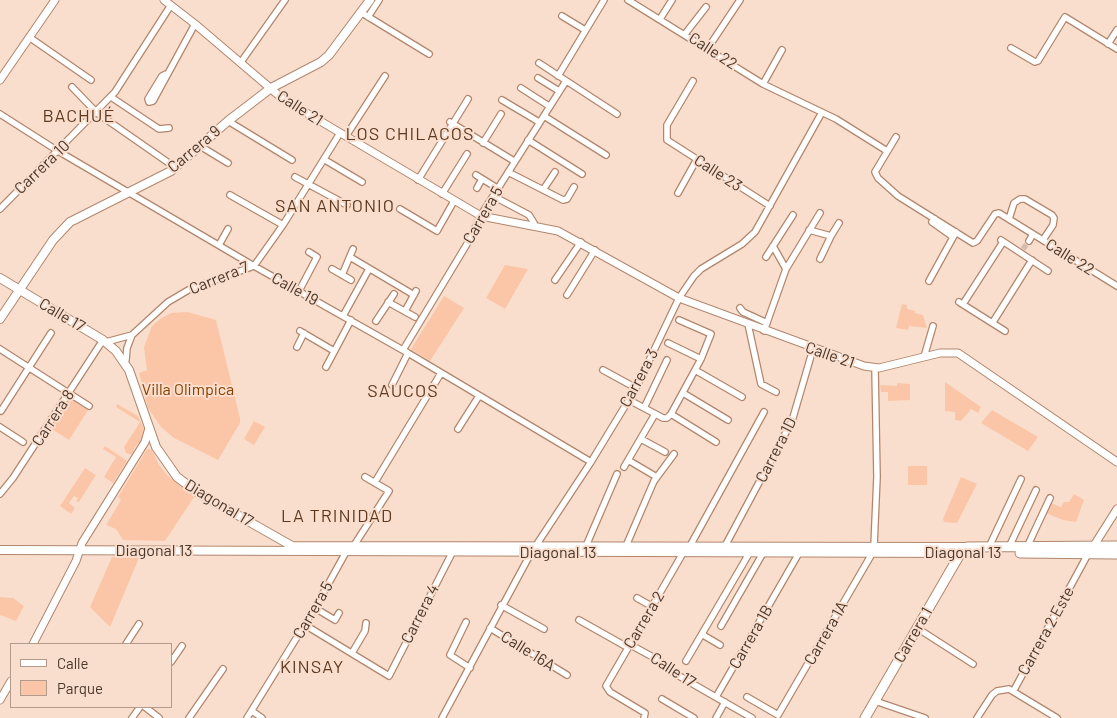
<!DOCTYPE html>
<meta charset="utf-8">
<style>
body{margin:0}
#map{position:relative;width:1117px;height:718px;overflow:hidden;background:#fadecd;font-family:Barlow,sans-serif}
canvas{display:block}
.legend{position:absolute;left:10px;top:643px;width:162px;height:65px;box-sizing:border-box;background:#fadecd;border:1px solid #b39b8c;margin:0;padding:6px 9px;list-style:none;font-size:15px;color:#49372b}
.legend li{display:flex;align-items:center;gap:10px;height:25px}
.legend b{width:25px;border:1px solid #b39b8c}
</style>
<div id="map">
<canvas width="1117" height="718"></canvas>
<ul class="legend">
<li><b style="height:6px;background:#fff"></b>Calle</li>
<li><b style="height:14px;background:#fac6a7"></b>Parque</li>
</ul>
</div>
<script>
const ctx = document.querySelector('canvas').getContext('2d');
ctx.lineJoin = 'round';
function fill(path, color) { ctx.fillStyle = color; ctx.fill(path, 'evenodd'); }
const toPath = rows => new Path2D(rows.map(r => 'M' + r).join(''));
function stroke(path, color, width, dash) { ctx.strokeStyle = color; ctx.lineWidth = width; ctx.lineCap = dash ? 'butt' : 'round'; ctx.setLineDash(dash || []); ctx.stroke(path); }
function write(font, color, halo, rows, align = 'center') {
  ctx.font = font + ' Barlow,sans-serif'; ctx.lineWidth = 4; ctx.setLineDash([]); ctx.textBaseline = 'middle'; ctx.strokeStyle = halo; ctx.fillStyle = color; for (const [text, x, y, turn = 0] of rows) {
    ctx.save(); ctx.translate(x, y); ctx.rotate((+turn || 0) * Math.PI / 180); ctx.textAlign = isNaN(turn) ? turn : align; if (halo) ctx.strokeText(text, 0, 0); ctx.fillText(text, 0, 0); ctx.restore();
  }
}
const green = toPath([
 [505,265,528,269,505,309,486,298],
 [444,296,464,308,430,361,411,349],
 [902,304,907,305,907,309,915,311,915,313,923,315,927,328,909,326,908,330,896,328],
 [187,312,216,320,240,418,240,423,218,460,174,438,161,427,148,408,139,373,147,370,144,347,152,326,160,319,171,313],
 [945,382,981,407,978,413,971,409,961,421,955,420,955,412,945,411],
 [897,383,910,384,910,400,888,401,888,392,881,392,880,385,897,386],
 [69,393,90,407,69,440,47,426],
 [117,404,138,416,146,434,141,443,138,443,134,449,133,455,126,453,124,447,140,422,116,407],
 [992,410,1038,437,1028,451,981,423],
 [254,421,265,427,254,445,244,439],
 [105,446,127,461,113,483,104,477,116,457,103,449],
 [147,449,152,450,159,465,168,476,194,497,165,541,123,540,116,529,106,525,121,500,118,497],
 [908,466,927,466,927,485,908,485],
 [85,468,96,475,79,502,76,501,78,498,74,496,69,503,75,508,71,514,60,506],
 [961,477,977,484,957,523,944,522,943,519],
 [1074,494,1084,500,1076,522,1063,520,1046,513,1051,503,1061,507,1064,502,1069,502],
 [112,557,139,558,110,627,90,607],
 [0,597,13,598,24,606,16,621,0,615]
]);
const minorTunnel = toPath([
 [1023,249,1029,241]
]);
const minor = toPath([
 [628,0,763,84,836,119,887,151],
 [362,13,429,54],
 [562,16,585,30],
 [368,17,379,0],
 [660,19,672,0],
 [1117,30,1108,44,1117,30],
 [685,34,706,7],
 [29,37,91,80],
 [708,48,740,0],
 [1011,48,1035,62,1038,61,1065,17,1117,49],
 [241,62,285,0],
 [539,63,617,114],
 [558,76,604,0],
 [538,78,559,91],
 [693,81,667,125,667,140,770,206],
 [763,84,782,50],
 [72,87,97,113,176,168],
 [521,88,549,106],
 [111,97,159,129,169,128],
 [502,100,539,122],
 [149,102,153,101,195,24],
 [149,102,148,99,162,76,166,74],
 [0,114,58,151,254,266,408,353,591,462],
 [544,116,606,155],
 [228,121,292,160],
 [450,122,514,161],
 [346,136,385,76],
 [896,137,875,172,878,178,898,196,973,243,977,241,995,214,999,213,1117,286],
 [528,140,582,174],
 [483,143,501,114],
 [200,146,228,163],
 [325,160,362,182],
 [508,172,563,200,567,199,574,187],
 [476,175,497,188],
 [295,177,347,205],
 [418,180,468,99],
 [477,188,482,179],
 [543,190,555,172],
 [678,193,697,159],
 [442,194,467,154],
 [230,195,283,225],
 [493,196,529,215,534,223,533,226],
 [0,209,115,92,171,5],
 [400,209,437,231,454,201],
 [935,219,932,222,953,237],
 [1009,219,1014,203,1020,199,1025,199,1052,215,1054,218,1053,225,1043,240],
 [809,230,831,236,839,223],
 [1001,240,1048,271],
 [1029,241,1033,234],
 [219,245,228,229],
 [773,246,786,269],
 [350,257,414,295],
 [766,257,793,215],
 [820,259,831,236],
 [332,269,351,280],
 [342,275,353,249],
 [555,280,581,242],
 [929,281,956,232],
 [299,291,317,257,309,252],
 [567,295,595,250],
 [388,302,415,317],
 [959,302,1005,331],
 [963,304,1003,242],
 [740,308,743,312,767,323],
 [405,311,416,291],
 [343,316,369,269],
 [376,321,394,294],
 [993,322,1032,260],
 [748,324,761,384,776,392],
 [300,331,334,351],
 [764,331,786,269,820,213],
 [106,342,132,335,168,302,190,289,254,266,283,225,340,133],
 [668,343,701,359],
 [297,347,304,333],
 [0,349,89,406],
 [403,350,467,244,483,212,566,81],
 [924,357,933,326],
 [126,360,127,348,132,335],
 [326,367,351,320],
 [603,370,636,388],
 [695,370,742,397],
 [392,385,408,353],
 [683,393,728,420],
 [629,400,663,418,667,418,671,414,701,359,711,334,679,320],
 [644,408,667,360],
 [1,411,51,333],
 [671,414,716,442],
 [0,427,23,442],
 [458,429,479,396],
 [641,439,665,452],
 [628,460,655,476],
 [624,467,655,414],
 [375,482,441,373],
 [0,494,13,478,103,340],
 [586,546,617,474],
 [626,546,654,481,674,454],
 [690,546,764,412],
 [725,546,792,421,813,349],
 [874,546,877,477,875,368],
 [353,547,389,491,365,477],
 [989,547,1021,479],
 [1009,547,1036,490],
 [1027,547,1050,498],
 [637,598,653,607],
 [501,605,544,629],
 [315,608,335,620,339,613],
 [579,620,627,647],
 [466,622,450,655,470,668],
 [305,625,389,676,452,553],
 [721,626,763,553],
 [490,628,567,675],
 [917,628,973,664],
 [703,635,720,645],
 [126,644,139,624],
 [629,644,660,661,667,669,752,718],
 [352,653,365,631,366,623],
 [686,661,750,552],
 [171,662,182,646],
 [1014,690,1088,554],
 [716,697,799,553],
 [747,697,778,715,873,552],
 [662,699,694,718],
 [875,701,925,718],
 [145,707,159,718],
 [252,711,262,718],
 [132,718,140,707],
 [189,718,223,669],
 [247,718,315,608,346,552],
 [442,718,531,553,591,462,636,388,679,298,694,276,701,269,742,244,755,232,821,114],
 [644,718,645,713,610,692,606,686,683,553],
 [716,718,725,702],
 [977,718,992,695,997,691,1009,689,1057,718]
]);
const tertiary = toPath([
 [164,0,195,24,283,99,481,216,558,231,679,298,864,366,879,368,940,353,958,353,1117,462],
 [0,80,55,0],
 [1093,547,1117,509],
 [33,644,76,561,82,543,145,442,149,428],
 [0,700,11,681]
]);
const secondary = toPath([
 [0,278,103,340,116,351,129,370,156,447,177,477,197,492,292,546,967,547],
 [0,319,53,240,70,222,171,171,228,121,271,88,321,62,329,55,370,0],
 [0,550,960,553]
]);
const primary = toPath([
 [1020,553,1117,554],
 [865,718,963,549,967,547,1117,546]
]);
const streetNames = [
 ["Calle 22",713,51,33],
 ["Calle 21",300,108,33],
 ["Carrera 9",194,149,-40],
 ["Carrera 10",42,167,-44],
 ["Calle 23",718,173,33],
 ["Carrera 5",483,215,-60],
 ["Calle 22",1070,257,32],
 ["Carrera 7",219,278,-22],
 ["Calle 19",295,289,29],
 ["Calle 17",62,315,31],
 ["Calle 21",830,355,19],
 ["Carrera 3",639,378,-62],
 ["Carrera 8",53,418,-57],
 ["Carrera 1D",776,450,-63],
 ["Diagonal 17",219,503,31],
 ["Diagonal 13",154,551],
 ["Diagonal 13",558,553],
 ["Diagonal 13",963,553],
 ["Carrera 5",313,610,-60],
 ["Carrera 4",420,614,-63],
 ["Carrera 2",644,620,-59],
 ["Carrera 2 Este",1046,631,-61],
 ["Carrera 1A",826,633,-60],
 ["Carrera 1",913,635,-60],
 ["Carrera 1B",751,637,-60],
 ["Calle 16A",528,651,32],
 ["Calle 17",673,670,33]
];
const parkNames = [
 ["Villa Olimpica",188,390]
];
const neighbourhoodNames = [
 ["BACHUÉ",79,116],
 ["LOS CHILACOS",410,134],
 ["SAN ANTONIO",335,206],
 ["SAUCOS",403,391],
 ["LA TRINIDAD",337,516],
 ["KINSAY",312,667]
];
fill(green, '#fac6a7');
stroke(minorTunnel, '#d7bdad', 5.5, [5.5, 3]);
stroke(minor, '#b1866c', 8);
stroke(tertiary, '#b1866c', 9);
stroke(secondary, '#b1866c', 10);
stroke(primary, '#b1866c', 11);
stroke(minor, '#fff', 5.5);
stroke(tertiary, '#fff', 7);
stroke(secondary, '#fff', 8);
stroke(primary, '#fff', 9);
write('16px', '#49372b', '#fadecd', streetNames);
write('16px', '#874101', '#fadecd', parkNames);
ctx.letterSpacing = '1px';
write('18px', '#5e3920', '#fadecd', neighbourhoodNames);
ctx.letterSpacing = '0px';
</script>
